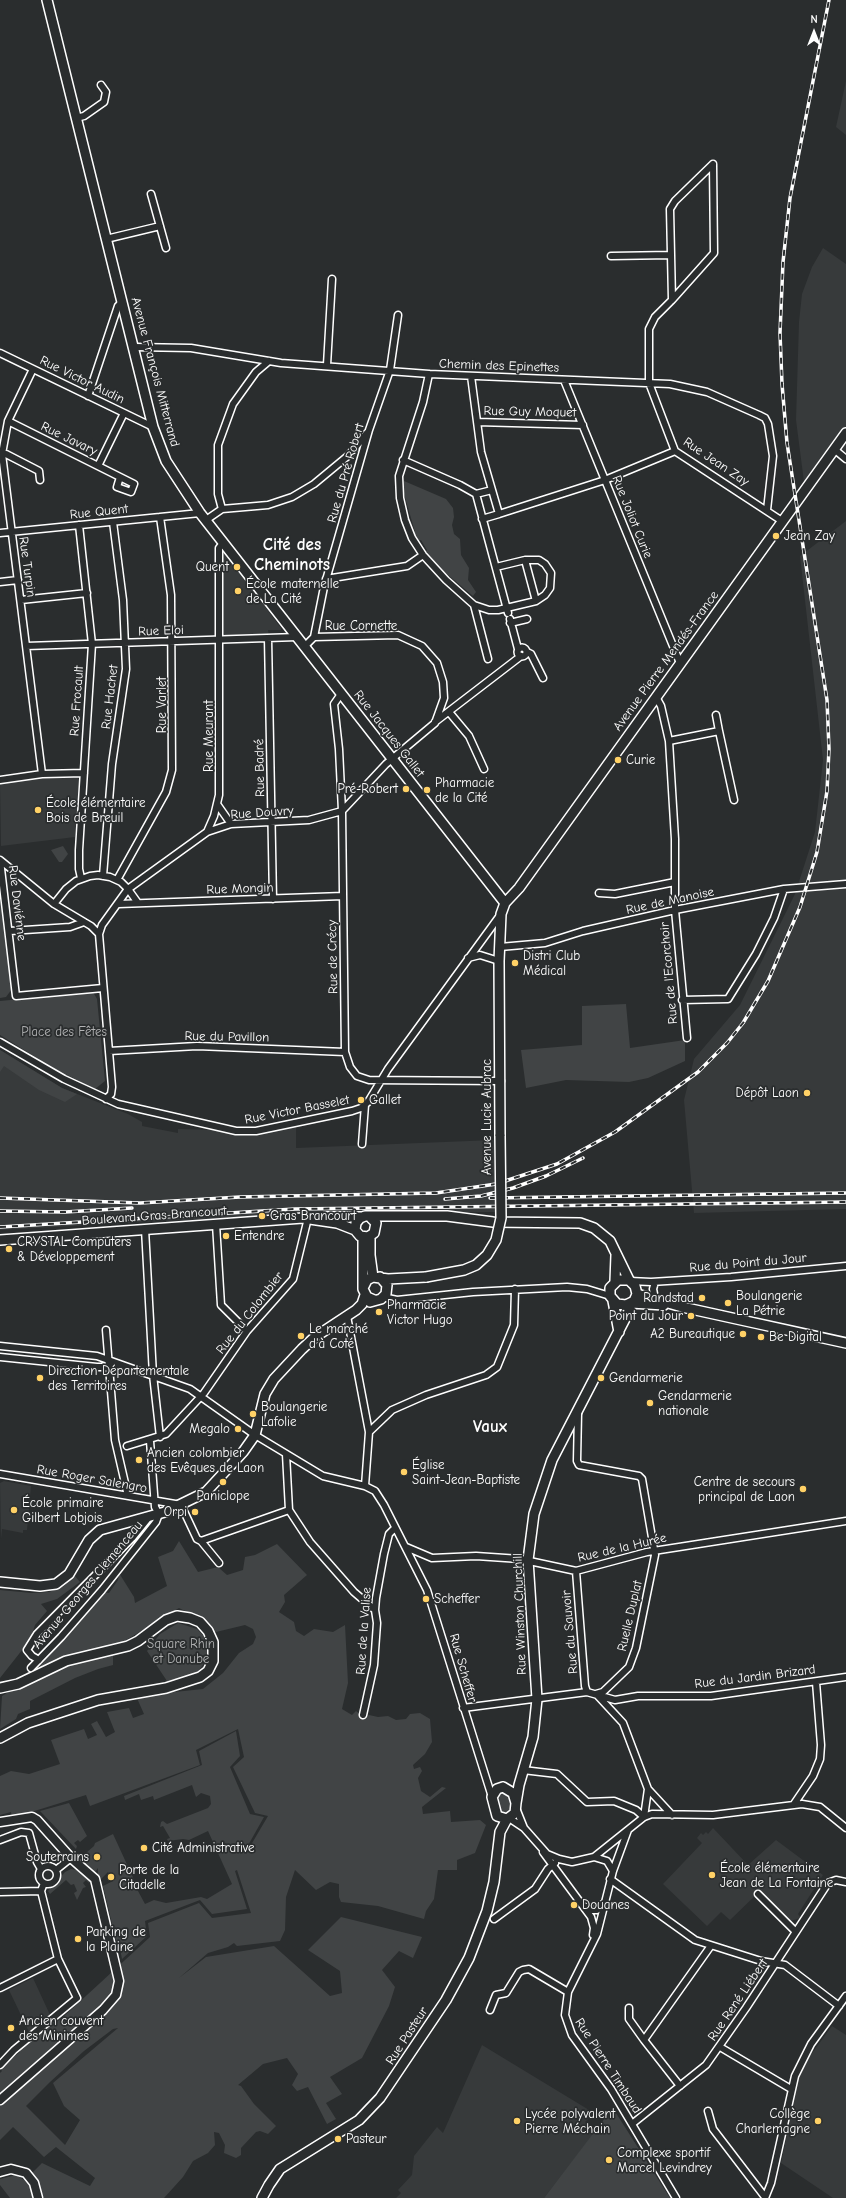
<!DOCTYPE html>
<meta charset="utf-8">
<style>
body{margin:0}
#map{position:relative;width:846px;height:2198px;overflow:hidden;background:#2a2d2e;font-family:"Comic Neue",sans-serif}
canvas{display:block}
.north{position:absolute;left:794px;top:12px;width:40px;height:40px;-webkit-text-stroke:3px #2a2d2e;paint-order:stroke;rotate:0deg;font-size:11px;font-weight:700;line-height:16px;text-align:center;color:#fff}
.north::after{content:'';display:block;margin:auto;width:14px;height:18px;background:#fff;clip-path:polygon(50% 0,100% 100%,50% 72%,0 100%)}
</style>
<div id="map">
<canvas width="846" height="2198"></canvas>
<div class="north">N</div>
</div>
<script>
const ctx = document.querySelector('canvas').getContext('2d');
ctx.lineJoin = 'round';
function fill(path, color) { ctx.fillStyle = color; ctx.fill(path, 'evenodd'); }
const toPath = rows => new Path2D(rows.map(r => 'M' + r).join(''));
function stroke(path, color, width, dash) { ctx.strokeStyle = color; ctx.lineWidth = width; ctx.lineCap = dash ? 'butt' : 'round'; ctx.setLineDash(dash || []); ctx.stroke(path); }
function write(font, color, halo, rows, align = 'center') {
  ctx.font = font + ' "Comic Neue",sans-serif'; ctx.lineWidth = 3.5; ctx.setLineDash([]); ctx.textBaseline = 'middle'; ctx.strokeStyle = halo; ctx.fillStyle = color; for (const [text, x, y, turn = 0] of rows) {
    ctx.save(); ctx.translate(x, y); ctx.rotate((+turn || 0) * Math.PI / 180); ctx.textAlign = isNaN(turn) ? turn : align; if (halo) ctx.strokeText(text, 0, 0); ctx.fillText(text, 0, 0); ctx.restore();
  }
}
const built = toPath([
 [846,81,846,135,836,127],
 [823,248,846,264,846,465,828,450,804,482,796,420,799,322,802,294,812,267],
 [846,521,846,1209,694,1213,684,1100,694,1059,740,1005,795,894,815,832,823,760,800,556],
 [224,552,281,628,281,630,268,630,269,636,228,637,223,633,221,553],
 [76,776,79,780,75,837,1,846,0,783,42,777],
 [0,1050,62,1088,128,1114,142,1122,142,1126,178,1133,178,1129,218,1130,241,1135,296,1127,296,1148,494,1140,495,1212,311,1213,0,1230],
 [4,1481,31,1486,27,1530,23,1530,23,1533,2,1529,1,1539,0,1483],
 [713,1828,748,1865,776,1840,823,1875,798,1914,801,1918,790,1921,760,1891,730,1920,721,1912,707,1926,663,1884,702,1843,697,1838,701,1833,703,1835,706,1832,708,1834],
 [33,1978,51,2017,30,2034,9,1990],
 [832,2026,846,2035,846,2198,833,2198,781,2163,799,2078,807,2060],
 [482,2045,594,2113,585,2122,596,2131,544,2198,396,2198,401,2193,398,2190,412,2175,414,2156,437,2127,443,2133]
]);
const green = toPath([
 [404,481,446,499,453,508,454,517,452,525,454,534,460,539,461,555,469,568,468,580,476,592,473,596,429,559,425,553,427,550,421,540,418,541,414,535,415,532,402,487],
 [63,846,68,854,62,862,59,862,51,850],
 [0,889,12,989,6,997,0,998],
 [93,992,97,999,105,1081,95,1089,53,1068,0,1035,0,1001],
 [626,1004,630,1048,685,1040,685,1061,648,1078,629,1082,566,1080,526,1088,521,1050,582,1045,582,1006],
 [0,1050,62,1088,77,1094,65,1102,39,1090,4,1066,0,1072],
 [179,1541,198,1572,218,1567,227,1575,243,1570,245,1557,255,1555,277,1544,307,1575,284,1595,285,1602,279,1612,294,1622,296,1631,304,1636,314,1629,333,1632,345,1625,348,1683,342,1709,352,1715,356,1711,365,1718,369,1715,378,1717,388,1716,396,1720,406,1719,410,1714,420,1713,430,1719,432,1742,425,1754,413,1765,414,1769,420,1767,422,1771,418,1778,421,1791,430,1797,442,1787,446,1788,422,1807,423,1814,450,1811,451,1822,480,1820,486,1825,475,1853,457,1860,457,1870,438,1870,434,1899,426,1911,424,1919,378,1906,341,1902,339,1897,339,1884,330,1882,316,1890,295,1870,286,1897,285,1930,280,1941,237,1946,234,1943,228,1947,208,1953,179,1978,206,1957,274,1946,330,1996,342,1993,340,1971,308,1950,341,1917,422,1937,413,1958,399,1951,382,1970,395,1987,389,2006,362,2058,330,2077,342,2094,326,2103,336,2119,327,2124,308,2087,297,2091,292,2085,298,2074,287,2058,263,2064,238,2085,241,2086,254,2104,276,2126,268,2134,260,2131,256,2132,241,2148,241,2155,236,2158,224,2153,225,2145,219,2133,214,2132,215,2145,208,2153,193,2161,183,2177,164,2198,44,2198,39,2183,32,2173,42,2163,90,2186,95,2178,56,2147,44,2157,13,2127,0,2140,0,2073,2,2071,0,2068,20,2052,19,2050,24,2048,26,2044,62,2018,150,1937,148,1923,199,1903,212,1918,251,1913,237,1870,235,1871,247,1909,212,1914,200,1900,145,1921,147,1936,122,1959,120,1949,118,1949,103,1886,113,1881,108,1872,101,1879,98,1875,98,1868,95,1872,79,1859,94,1846,95,1843,113,1834,136,1884,138,1891,145,1904,154,1900,166,1903,201,1897,207,1899,232,1884,208,1831,189,1840,183,1839,168,1841,167,1839,170,1838,163,1826,160,1827,161,1822,163,1821,167,1824,208,1808,211,1804,210,1796,201,1793,196,1797,192,1785,154,1800,153,1796,141,1800,139,1794,125,1800,124,1796,202,1765,199,1751,236,1731,240,1756,230,1767,250,1814,264,1817,246,1849,248,1850,268,1816,255,1813,233,1767,244,1757,238,1729,196,1750,200,1765,90,1806,86,1795,12,1818,11,1812,0,1815,0,1776,11,1771,29,1774,60,1764,51,1740,84,1729,88,1739,97,1735,91,1724,97,1721,106,1737,115,1732,107,1712,129,1708,133,1718,144,1714,136,1696,203,1689,223,1673,239,1653,253,1644,256,1637,253,1629,245,1625,216,1632,212,1630,205,1621,179,1608,113,1648,113,1665,98,1669,75,1678,30,1701,30,1709,18,1714,16,1719,0,1729,2,1696,18,1686,36,1671,103,1592,109,1593,118,1580,119,1573,134,1597,135,1603,167,1586,158,1557,173,1551],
 [118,2028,53,2083,64,2106,80,2120,65,2145,26,2106,50,2082,84,2051,113,2029],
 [74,1575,80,1582,57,1599,41,1604,47,1611,35,1625,30,1640,0,1678,0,1590,32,1593,49,1592,64,1586],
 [178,1623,197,1629,203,1635,207,1645,207,1659,200,1669,191,1676,167,1681,147,1651,160,1634],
 [504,1790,512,1797,510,1815,500,1815,495,1796],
 [69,1803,87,1836,80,1842,78,1840,74,1843,77,1846,76,1849,40,1811],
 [71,1869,77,1870,91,1881,89,1883,86,1880,83,1883,86,1887,83,1888,77,1900,74,1893,77,1891,74,1884,71,1885,66,1880,50,1894,48,1891,65,1872],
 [616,2113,670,2198,544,2198,608,2114],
 [16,2175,24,2180,33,2190,34,2198,10,2198,0,2185,0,2179]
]);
const minor = toPath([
 [76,118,84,116,104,102,106,92,101,85],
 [713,164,714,253,672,300,670,209,675,201,713,164],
 [151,194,166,248],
 [106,239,160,226],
 [611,256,671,255],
 [672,300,655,317,649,329,649,383,675,451,782,521],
 [134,347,191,348,281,363,429,374,670,384,707,392,759,415,765,418,768,424,773,456,767,510],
 [0,353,153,427],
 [327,365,332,279],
 [33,369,8,421,2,454,42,774],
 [429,374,423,402,399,476,400,498,405,520,412,538,423,555,446,580,474,605,489,610,498,610,536,601,545,595,550,588,551,573,545,564,539,560,525,560,496,567],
 [471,376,481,452,499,514,482,519],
 [564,380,680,663],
 [88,396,118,306,122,302],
 [8,421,134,484,131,492,117,487,120,477],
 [477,422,583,425],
 [834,449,846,459],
 [2,454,6,454,39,471,40,480],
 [403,460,460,485,476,494],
 [98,466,124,413],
 [492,490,476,494,508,613],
 [222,509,218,494,218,445,233,404,256,372,269,361],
 [499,514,605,480,675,451],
 [206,520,222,509,268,505,292,497,314,484,349,455,367,433],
 [79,525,92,644,79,850,79,869,81,878],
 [0,533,200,513],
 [525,560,536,601],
 [326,579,407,566,423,555],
 [0,582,18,580],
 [21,600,87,593],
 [474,605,488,659],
 [510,619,518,649],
 [510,623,527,619],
 [314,637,324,587,369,430,390,370,398,315],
 [268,638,273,899],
 [26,646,297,637],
 '517.5 652a4.5 4.5 0 1 1 9 0a4.5 4.5 0 1 1-9 0Z',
 [527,652,531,654,543,678],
 [341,694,334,704,339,749,342,811,345,1052,350,1067,357,1076,369,1080,501,1081],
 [656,697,661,706,669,741,675,839,675,910,687,1038],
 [449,712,469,736,484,769],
 [716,715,719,731],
 [435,722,521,656],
 [669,741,719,731,734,800],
 [0,780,42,774,84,773],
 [217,804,231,824],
 [207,832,231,824,309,820,342,811,386,764,435,723,444,698,443,682,437,663,422,646,398,635,314,637,304,647],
 [0,860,54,904,91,926,99,934,112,1087,111,1094,106,1099],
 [0,860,16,996,103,988],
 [103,876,112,764,126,669,123,600,113,522],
 [117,880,166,792,172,770,171,595,160,517],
 [599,893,615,894,675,882],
 [54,904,66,889,76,881,90,876,98,875,110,877,121,882,128,889,138,903],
 [118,904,343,896],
 [10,931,70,927,84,922],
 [99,934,102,925,128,889,207,832,214,816,219,795,219,548,223,543],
 [500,947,545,943,583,931,675,910,784,889,846,884],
 [468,958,480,955,499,961],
 [682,1000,728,999,756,954,774,918,784,889],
 [0,1042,64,1079,118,1104,236,1131,256,1131,352,1111,361,1108,368,1102,388,1069,501,914],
 [109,1051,197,1046,345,1052],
 [362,1144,365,1105],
 [216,1224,221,1305,247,1331],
 [145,1229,153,1375,160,1437],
 [630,1281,651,1282,731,1277,846,1266],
 [655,1282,653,1289,655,1299],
 [383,1297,397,1300,473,1292,567,1287,587,1289,610,1296],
 [347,1316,369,1432,365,1486],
 [106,1330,115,1440,128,1496],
 [0,1346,97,1356,190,1389,255,1435,323,1476,365,1486,375,1491,384,1505,427,1590,492,1797],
 [0,1357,97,1367,126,1367],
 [578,1413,577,1461,579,1465,639,1476,642,1479,655,1555,636,1648,629,1667,603,1692,596,1694],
 [369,1432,392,1410,426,1395,486,1375,497,1367,514,1325,515,1289],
 [127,1446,166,1434,204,1393,247,1331,293,1279,308,1218],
 [286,1454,289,1510,310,1542,354,1592,375,1610],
 [0,1474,181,1505,197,1539,201,1541,219,1563],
 [201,1541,289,1510],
 [406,1547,432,1558,476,1556,520,1559,576,1571,647,1552,846,1521],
 [576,1571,585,1686,587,1692],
 [39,1660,32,1656,27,1650,37,1634,132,1538,149,1517],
 [31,1668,61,1637,102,1590,156,1522,159,1514,155,1507,150,1441],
 [598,1696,623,1723,648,1789,672,1815],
 [463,1708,587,1692,615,1700,638,1696,711,1696,846,1677],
 [363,1715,374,1665,377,1623,375,1610,376,1598,384,1554,389,1534,395,1528],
 [523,1770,557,1774,587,1802,614,1801,636,1810,644,1817],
 [794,1804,813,1776,820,1759,821,1745,816,1682],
 [516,1808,524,1828],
 [644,1817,648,1789],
 [509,1818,524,1828,547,1854,559,1859,572,1862,594,1857,644,1817,652,1814,713,1815,802,1804,820,1807,846,1828],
 [628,1830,613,1871,597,1934,568,1992,565,2015,572,2035,611,2089,676,2198],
 [0,1840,21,1832,29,1833,37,1862,41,1869],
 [543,1852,591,1917,594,1928,593,1935],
 [594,1857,607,1861,613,1871],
 '39 1875a9 9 0 1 1 18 0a9 9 0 1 1-18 0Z',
 [56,1870,71,1858],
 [610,1879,695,1940,761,1961,785,1965,839,2006],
 [0,1892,41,1891],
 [758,1894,796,1932],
 [586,1907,591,1910,597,1910,603,1904],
 [494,1919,535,1889,548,1869,555,1863],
 [0,1988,58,1959],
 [629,2008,629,2019,644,2040],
 [490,2010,496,1995,506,1993,519,1972,523,1970,529,1969,568,1992],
 [720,2047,791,2089],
 [0,2065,14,2050,77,1998,58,1959,41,1891,44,1883],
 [680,2086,644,2040,710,1947],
 [708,2111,713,2129,765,2197],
 [632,2124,706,2065,746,2008,828,1883,836,1880,846,1882],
 [765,2198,771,2183,795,2076,811,2044,846,1996]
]);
const tertiary = toPath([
 [0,1822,32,1817,37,1820,71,1858,95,1879,119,1981,116,1995,103,2010,0,2100],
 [0,2172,11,2169,26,2173,34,2183,38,2198]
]);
const secondary = toPath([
 [47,0,153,427,166,461,200,513,505,903],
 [500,1136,499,961,501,914,505,903,519,888,846,433],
 [326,1217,362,1217],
 [371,1218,376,1223,374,1233,368,1237,360,1236,355,1230,356,1223,360,1218,365,1216,447,1216,493,1222,580,1223,594,1228,610,1241,629,1280,635,1286,637,1294,634,1301,626,1305,617,1304,610,1296,610,1288,618,1280,629,1280],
 [363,1237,363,1289,367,1297,374,1300],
 [370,1237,370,1255,373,1277],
 [0,1240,303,1218,337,1223,355,1230],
 [615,1281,616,1255],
 [364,1286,367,1280,373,1277,388,1279,426,1277],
 [637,1294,682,1307,846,1343],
 [613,1301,619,1332],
 [370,1302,381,1299,386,1294,387,1285,380,1277],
 [631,1303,664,1305],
 [0,1582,40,1586,56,1584,69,1574,89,1540,100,1530,165,1512,206,1492,243,1452,255,1435,265,1394,274,1379,302,1349,315,1337,356,1310,362,1304,365,1295],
 [0,1688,18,1684,66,1661,128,1646,138,1641,166,1620,177,1616,190,1618,200,1622,208,1631,213,1642,213,1661,208,1671,200,1677,166,1688,98,1700,28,1723,0,1738],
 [503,1787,513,1793,516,1803,515,1813,507,1819,497,1816,492,1797,497,1789,503,1787],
 [516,1803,519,1785,533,1737,537,1699,528,1560,534,1514,552,1460,626,1317,630,1309,630,1304],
 [262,2198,269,2185,280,2169,359,2120,380,2098,446,2000,469,1958,487,1911,494,1882,500,1832,507,1819]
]);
const rail = toPath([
 [0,1198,140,1203,240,1197,436,1193,496,1184,557,1164,615,1132,698,1072,727,1043,743,1023,768,981,800,907,817,852,827,791,829,749,827,700,787,443,782,384,780,333,783,262,790,198,829,0],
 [490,1198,846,1193],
 [445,1199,481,1196,513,1188,546,1176,583,1158],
 [0,1211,65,1212,132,1208],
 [0,1227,295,1209,846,1202]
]);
const secondaryBridge = toPath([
 [426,1277,464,1270,476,1265,487,1255,496,1240,501,1218,500,1136]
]);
const markers = [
 [776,536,4,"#ffd166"],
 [237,567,4,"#ffd166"],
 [238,591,4,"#ffd166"],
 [618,760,4,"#ffd166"],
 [406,789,4,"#ffd166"],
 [427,790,4,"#ffd166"],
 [38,810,4,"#ffd166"],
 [515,963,4,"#ffd166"],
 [807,1093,4,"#ffd166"],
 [361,1100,4,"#ffd166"],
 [262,1216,4,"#ffd166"],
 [226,1236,4,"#ffd166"],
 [9,1249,4,"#ffd166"],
 [702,1298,4,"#ffd166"],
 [728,1303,4,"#ffd166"],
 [379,1312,4,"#ffd166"],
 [691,1316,4,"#ffd166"],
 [743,1334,4,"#ffd166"],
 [301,1336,4,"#ffd166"],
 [761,1337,4,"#ffd166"],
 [40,1378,4,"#ffd166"],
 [601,1378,4,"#ffd166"],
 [650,1403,4,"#ffd166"],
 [253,1414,4,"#ffd166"],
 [238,1429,4,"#ffd166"],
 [139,1460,4,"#ffd166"],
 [404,1472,4,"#ffd166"],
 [223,1482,4,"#ffd166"],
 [803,1489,4,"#ffd166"],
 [14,1510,4,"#ffd166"],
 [195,1512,4,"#ffd166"],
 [426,1599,4,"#ffd166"],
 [144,1848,4,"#ffd166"],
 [97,1857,4,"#ffd166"],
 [712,1875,4,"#ffd166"],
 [111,1877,4,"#ffd166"],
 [574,1905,4,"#ffd166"],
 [78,1939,4,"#ffd166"],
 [11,2028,4,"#ffd166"],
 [517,2121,4,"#ffd166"],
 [818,2121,4,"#ffd166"],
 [338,2139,4,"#ffd166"],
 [609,2160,4,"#ffd166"]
];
const streetNames = [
 ["Chemin des Epinettes",499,366,2],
 ["Avenue François Mitterrand",155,372,75],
 ["Rue Victor Audin",82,380,26],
 ["Rue Guy Moquet",530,412,1],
 ["Rue Javary",69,439,26],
 ["Rue Jean Zay",716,462,34],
 ["Rue du Pré Robert",346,473,-74],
 ["Rue Quent",99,512,-6],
 ["Rue Joliot Curie",632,517,68],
 ["Rue Turpin",27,567,82],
 ["Rue Cornette",361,626],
 ["Rue Eloi",161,631,-2],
 ["Avenue Pierre Mendés-France",666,661,-54],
 ["Rue Hachet",110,697,-83],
 ["Rue Frocault",77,701,-86],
 ["Rue Varlet",162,705,-90],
 ["Rue Jacques Gallet",389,734,52],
 ["Rue Meurant",209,736,-90],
 ["Rue Badré",260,768,-91],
 ["Rue Douvry",262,813,-4],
 ["Rue Mongin",240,889,-2],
 ["Rue de Manoise",670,901,-12],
 ["Rue Daviénne",17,903,83],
 ["Rue de Crécy",333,957,-91],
 ["Rue de l'Ecorchoir",669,973,-95],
 ["Rue du Pavillon",227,1037,1],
 ["Rue Victor Basselet",297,1110,-11],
 ["Avenue Lucie Aubrac",487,1117,-90],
 ["Boulevard Gras Brancourt",154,1216,-4],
 ["Rue du Point du Jour",748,1263,-5],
 ["Rue du Colombier",250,1313,-52],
 ["Rue Roger Salengro",92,1479,10],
 ["Rue de la Hurée",622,1548,-13],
 ["Avenue Georges Clemenceau",88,1585,-50],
 ["Rue Winston Churchill",520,1614,-92],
 ["Ruelle Duplat",630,1616,-77],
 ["Rue de la Valise",364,1631,-86],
 ["Rue du Sauvoir",570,1632,-95],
 ["Rue Scheffer",463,1668,74],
 ["Rue du Jardin Brizard",755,1677,-7],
 ["Rue René Liébert",738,2000,-56],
 ["Rue Pasteur",407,2036,-57],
 ["Rue Pierre Timbaud",608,2066,57]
];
const poiNames = [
 ["Jean Zay",784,536],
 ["Quent",229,567,"right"],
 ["École maternelle",246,584],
 ["de La Cité",246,599],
 ["Curie",626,760],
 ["Pharmacie",435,783],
 ["de la Cité",435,798],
 ["Pré-Robert",398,789,"right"],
 ["École élémentaire",46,803],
 ["Bois de Breuil",46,818],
 ["Distri Club",523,956],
 ["Médical",523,971],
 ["Dépôt Laon",799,1093,"right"],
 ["Gallet",369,1100],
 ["Gras Brancourt",270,1216],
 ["Entendre",234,1236],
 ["CRYSTAL Computers",17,1242],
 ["& Développement",17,1257],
 ["Boulangerie",736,1296],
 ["La Pétrie",736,1311],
 ["Randstad",694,1298,"right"],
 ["Pharmacie",387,1305],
 ["Victor Hugo",387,1320],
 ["Point du Jour",683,1316,"right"],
 ["Le marché",309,1329],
 ["d'à Coté",309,1344],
 ["A2 Bureautique",735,1334,"right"],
 ["Be Digital",769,1337],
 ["Direction Départementale",48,1371],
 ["des Territoires",48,1386],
 ["Gendarmerie",609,1378],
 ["Gendarmerie",658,1396],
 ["nationale",658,1411],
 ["Boulangerie",261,1407],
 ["Lafolie",261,1422],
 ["Megalo",230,1429,"right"],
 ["Ancien colombier",147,1453],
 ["des Evêques de Laon",147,1468],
 ["Église",412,1465],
 ["Saint-Jean-Baptiste",412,1480],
 ["Centre de secours",795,1482,"right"],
 ["principal de Laon",795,1497,"right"],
 ["Paniclope",223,1496,"center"],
 ["École primaire",22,1503],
 ["Gilbert Lobjois",22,1518],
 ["Orpi",187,1512,"right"],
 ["Scheffer",434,1599],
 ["Cité Administrative",152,1848],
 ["Souterrains",89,1857,"right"],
 ["École élémentaire",720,1868],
 ["Jean de La Fontaine",720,1883],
 ["Porte de la",119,1870],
 ["Citadelle",119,1885],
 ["Douanes",582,1905],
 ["Parking de",86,1932],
 ["la Plaine",86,1947],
 ["Ancien couvent",19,2021],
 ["des Minimes",19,2036],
 ["Lycée polyvalent",525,2114],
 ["Pierre Méchain",525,2129],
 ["Collège",810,2114,"right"],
 ["Charlemagne",810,2129,"right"],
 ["Pasteur",346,2139],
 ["Complexe sportif",617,2153],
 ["Marcel Levindrey",617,2168]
];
const parkNames = [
 ["Place des Fêtes",64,1032],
 ["Square Rhin",181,1644],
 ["et Danube",181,1659]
];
const districtNames = [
 ["Cité des",292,545],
 ["Cheminots",292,565],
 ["Vaux",490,1427]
];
fill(built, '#373a3b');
fill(green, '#414445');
stroke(minor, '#fff', 9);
stroke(tertiary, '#fff', 11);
stroke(secondary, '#fff', 12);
stroke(minor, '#2a2d2e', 6);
stroke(tertiary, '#2a2d2e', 8);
stroke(secondary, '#2a2d2e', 9);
stroke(rail, '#fff', 3.5);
stroke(rail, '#2a2d2e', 2, [6]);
stroke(secondaryBridge, '#fff', 12, []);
stroke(secondaryBridge, '#2a2d2e', 9);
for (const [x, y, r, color] of markers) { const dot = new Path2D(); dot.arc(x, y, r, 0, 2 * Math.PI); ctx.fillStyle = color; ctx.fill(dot); stroke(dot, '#2a2d2e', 1.5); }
write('13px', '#fff', '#2a2d2e', streetNames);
write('13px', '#fff', '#2a2d2e', poiNames, 'left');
write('13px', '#b3b4b5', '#2a2d2e', parkNames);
write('bold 17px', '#fff', '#2a2d2e', districtNames);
</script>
